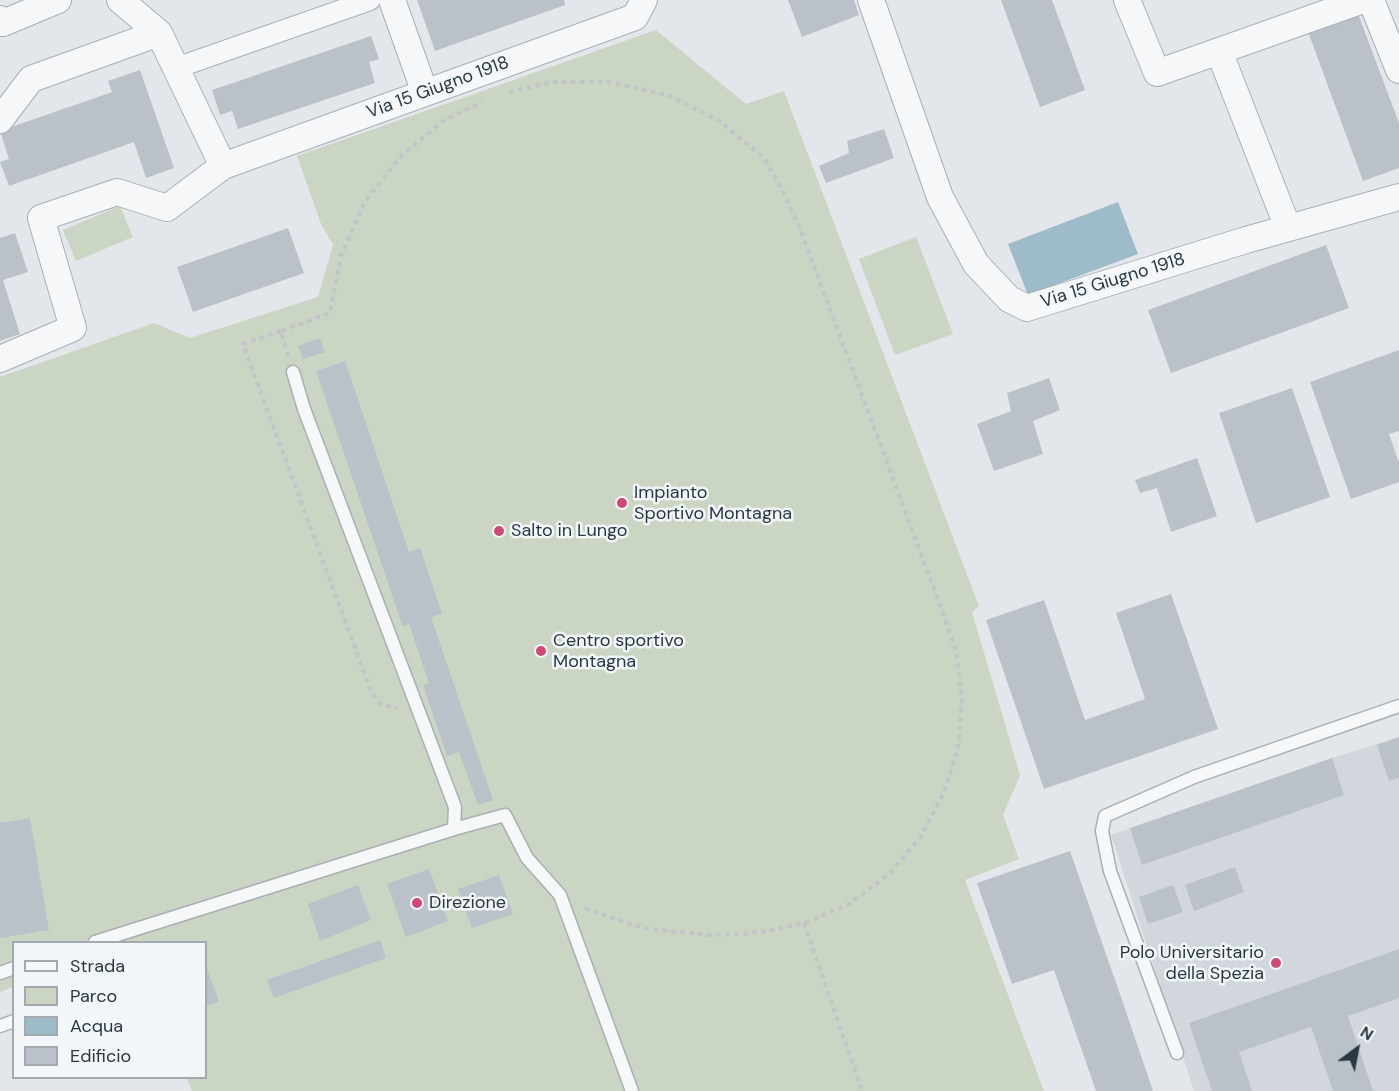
<!DOCTYPE html>
<style>
body{margin:0}
#map{position:relative;width:1399px;height:1091px;overflow:hidden;background:#e3e7eb;font-family:"DM Sans",sans-serif}
canvas{display:block}
.legend{position:absolute;left:12px;top:941px;width:195px;height:138px;box-sizing:border-box;background:#f2f6f8;border:2px solid #a2aab0;margin:0;padding:8px 10px;list-style:none;font-size:18px;color:#2a3843}
.legend li{display:flex;align-items:center;gap:12px;height:30px}
.legend b{width:30px;border:2px solid #a2aab0}
.north{position:absolute;left:1327px;top:1019px;width:60px;height:60px;-webkit-text-stroke:4px #f2f6f8;paint-order:stroke;rotate:32deg;font-size:16px;font-weight:700;line-height:24px;text-align:center;color:#2a3843}
.north::after{content:'';display:block;margin:auto;width:21px;height:27px;background:#2a3843;clip-path:polygon(50% 0,100% 100%,50% 72%,0 100%)}
</style>
<div id="map">
<canvas width="1399" height="1091"></canvas>
<ul class="legend">
<li><b style="height:8px;background:#f5f7f9"></b>Strada</li>
<li><b style="height:16px;background:#cbd5c4"></b>Parco</li>
<li><b style="height:16px;background:#9ebbca"></b>Acqua</li>
<li><b style="height:16px;background:#bac1c8"></b>Edificio</li>
</ul>
<div class="north">N</div>
</div>
<script>
const ctx = document.querySelector('canvas').getContext('2d');
ctx.lineJoin = 'round';
function fill(path, color) { ctx.fillStyle = color; ctx.fill(path, 'evenodd'); }
const toPath = rows => new Path2D(rows.map(r => 'M' + r).join(''));
function stroke(path, color, width, dash) { ctx.strokeStyle = color; ctx.lineWidth = width; ctx.lineCap = dash ? 'butt' : 'round'; ctx.setLineDash(dash || []); ctx.stroke(path); }
function write(font, color, halo, rows, align = 'center') {
  ctx.font = font + ' "DM Sans",sans-serif'; ctx.lineWidth = 5; ctx.setLineDash([]); ctx.textBaseline = 'middle'; ctx.strokeStyle = halo; ctx.fillStyle = color; for (const [text, x, y, turn = 0] of rows) {
    ctx.save(); ctx.translate(x, y); ctx.rotate((+turn || 0) * Math.PI / 180); ctx.textAlign = isNaN(turn) ? turn : align; if (halo) ctx.strokeText(text, 0, 0); ctx.fillText(text, 0, 0); ctx.restore();
  }
}
const built = toPath([
 [1399,737,1399,1091,1194,1091,1111,835,1332,758]
]);
const green = toPath([
 [656,30,746,104,784,91,979,606,972,612,1020,775,1003,815,1019,859,965,880,1044,1091,192,1091,187,1078,206,1078,206,942,14,942,13,987,0,992,0,377,154,323,190,338,318,297,333,245,321,224,297,156],
 [120,206,133,237,76,261,63,230],
 [916,237,953,334,895,355,859,259]
]);
const water = toPath([
 [1118,202,1138,254,1028,295,1008,244]
]);
const building = toPath([
 [417,0,564,0,565,5,435,51],
 [788,0,854,0,859,15,802,37],
 [1001,0,1052,0,1085,90,1040,107],
 [1357,11,1399,123,1399,168,1363,181,1307,29],
 [371,36,379,59,369,62,375,83,238,129,232,111,220,115,212,90],
 [140,70,174,168,146,178,134,142,9,186,0,162,9,159,0,131,112,92,108,81],
 [884,129,894,158,826,183,819,166,849,153,847,141],
 [288,228,304,273,193,312,177,267],
 [15,233,28,272,3,280,20,334,0,341,0,238],
 [1326,245,1349,308,1171,373,1148,310],
 [320,338,325,352,303,359,298,346],
 [1399,350,1399,431,1389,434,1399,463,1399,482,1351,499,1310,382],
 [345,361,409,552,420,548,442,614,431,617,493,800,478,805,459,752,447,756,423,685,429,683,409,624,403,627,316,371],
 [1049,378,1060,410,1033,421,1043,454,994,471,977,424,1011,411,1007,393],
 [1292,388,1330,497,1256,523,1219,413],
 [1197,458,1217,516,1171,532,1157,488,1140,493,1135,480],
 [1171,594,1218,729,1044,789,986,620,1044,600,1085,720,1145,699,1116,613],
 [1399,737,1399,778,1389,781,1377,745],
 [1332,758,1344,795,1142,865,1130,828],
 [30,818,49,930,0,938,0,823],
 [1070,851,1122,1000,1153,1091,1096,1091,1054,970,1012,984,977,883],
 [1235,867,1244,892,1194,911,1185,885],
 [429,869,448,921,406,937,387,884],
 [499,875,513,914,472,928,458,889],
 [358,885,371,920,320,941,308,904],
 [1173,885,1183,912,1148,924,1139,897],
 [380,940,386,958,274,998,267,980],
 [1399,949,1399,998,1348,1016,1373,1091,1333,1091,1311,1027,1239,1052,1252,1091,1212,1091,1189,1023],
 [206,966,219,1001,206,1006]
]);
const path = toPath([
 [509,92,553,82,611,82,667,95,719,121,764,158,782,190,799,226,940,605,956,651,962,700,958,749,943,795,920,838,888,875,849,904,804,923,774,930,743,934,711,935,648,929,618,920,585,908],
 [281,331,243,344,371,691,381,704,397,708],
 [288,356,281,331,330,313,341,256,364,203,400,157,444,120,482,102],
 [804,923,862,1091]
]);
const service = toPath([
 [454,829,505,815,527,858,560,895,632,1091],
 [95,942,454,829,455,807,304,409,293,372],
 [0,973,14,968],
 [0,1026,14,1021],
 [1177,1053,1110,871,1102,831,1105,816,1194,777,1399,706]
]);
const pedestrian = toPath([
 [176,68,370,0]
]);
const minor = toPath([
 [120,0,159,33],
 [392,0,425,93],
 [871,0,940,197,976,264,1009,299,1027,308,1246,240,1399,197],
 [1127,0,1157,73,1363,0],
 [1371,0,1399,70],
 [0,19,3,23,58,0],
 [1219,51,1288,228],
 [0,120,31,79,159,33,223,166],
 [0,359,73,328,41,218,117,192,167,208,223,166,635,17,644,0]
]);
const markers = [
 [622,503,6,"#ce4975"],
 [499,531,6,"#ce4975"],
 [541,651,6,"#ce4975"],
 [417,903,6,"#ce4975"],
 [1276,963,6,"#ce4975"]
];
const streetNames = [
 ["Via 15 Giugno 1918",438,88,-20],
 ["Via 15 Giugno 1918",1113,281,-17]
];
const poiNames = [
 ["Impianto",634,493],
 ["Sportivo Montagna",634,514],
 ["Salto in Lungo",511,531],
 ["Centro sportivo",553,641],
 ["Montagna",553,662],
 ["Direzione",429,903],
 ["Polo Universitario",1264,953,"right"],
 ["della Spezia",1264,974,"right"]
];
fill(built, '#d1d7dd');
fill(green, '#cbd5c4');
fill(water, '#9ebbca');
fill(building, '#bac1c8');
stroke(service, '#a8afb5', 15);
stroke(pedestrian, '#a8afb5', 22);
stroke(minor, '#a8afb5', 28);
stroke(path, '#c0c5ca', 4, [4.5, 4.5]);
stroke(service, '#f5f7f9', 12);
stroke(pedestrian, '#f5f7f9', 20);
stroke(minor, '#f5f7f9', 26);
for (const [x, y, r, color] of markers) { const dot = new Path2D(); dot.arc(x, y, r, 0, 2 * Math.PI); ctx.fillStyle = color; ctx.fill(dot); stroke(dot, '#f2f6f8', 2); }
write('18px', '#2a3843', '#f2f6f8', streetNames);
write('18px', '#2a3843', '#f2f6f8', poiNames, 'left');
</script>
